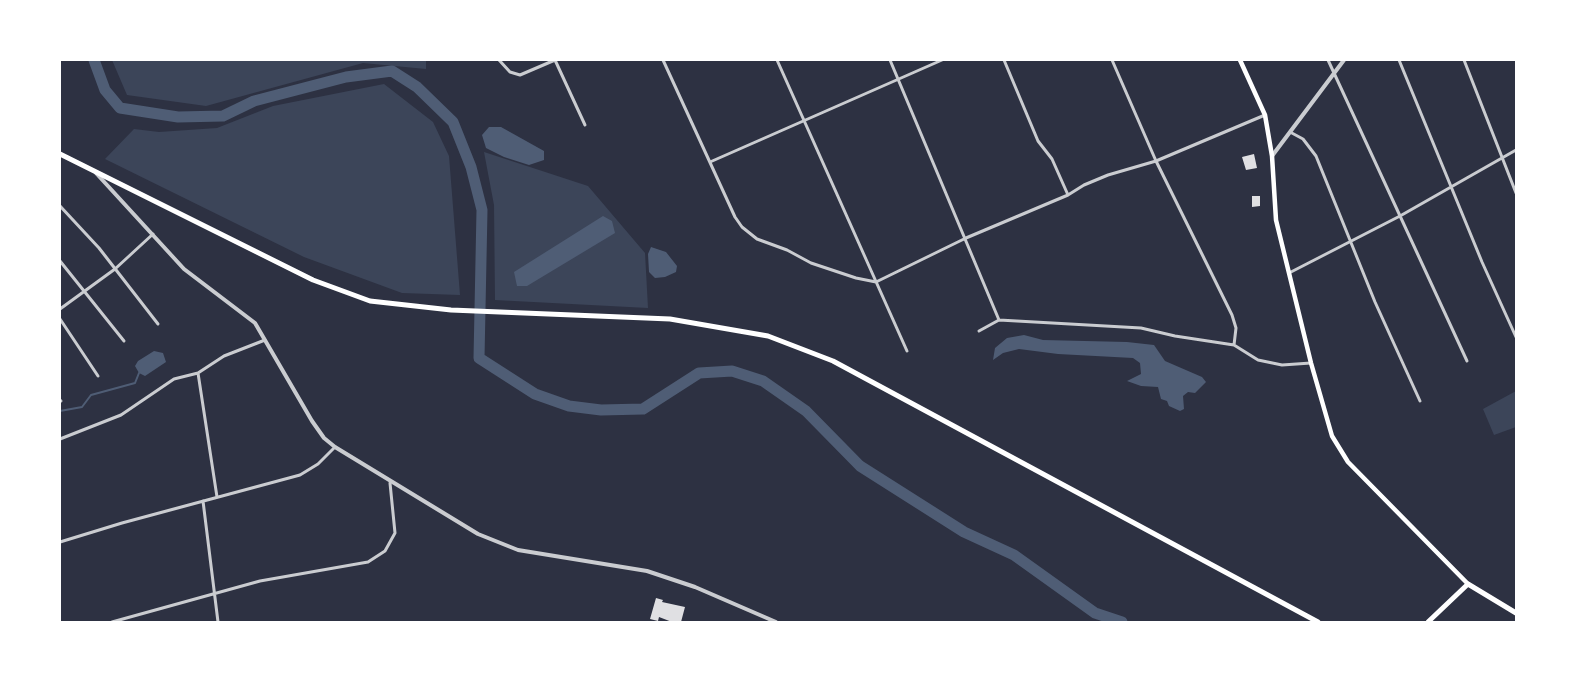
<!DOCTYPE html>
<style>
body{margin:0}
#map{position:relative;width:1576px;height:682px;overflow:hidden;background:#2d3142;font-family:"Roboto Serif",serif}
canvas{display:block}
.frame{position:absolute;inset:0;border:61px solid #fff;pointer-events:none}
</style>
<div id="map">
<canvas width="1576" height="682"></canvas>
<div class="frame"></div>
</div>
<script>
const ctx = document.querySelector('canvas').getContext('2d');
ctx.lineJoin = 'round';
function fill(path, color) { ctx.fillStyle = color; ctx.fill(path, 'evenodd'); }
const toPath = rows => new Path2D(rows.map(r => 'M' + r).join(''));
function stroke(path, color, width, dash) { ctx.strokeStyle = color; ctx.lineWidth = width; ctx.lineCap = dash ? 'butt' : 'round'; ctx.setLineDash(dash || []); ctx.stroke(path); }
const green = toPath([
 [112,60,426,60,426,69,363,63,206,106,127,95],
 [384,84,433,122,449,156,460,295,402,293,304,257,105,159,134,129,159,132,217,128,273,106],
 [484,152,588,186,645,253,648,308,495,300,494,205],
 [1516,391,1516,427,1494,435,1483,409]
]);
const water = toPath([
 [489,127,501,127,544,151,544,160,529,165,504,157,486,148,482,135],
 [603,216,612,221,615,233,527,286,517,286,514,272],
 [651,247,666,252,677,266,676,272,665,277,655,278,649,272,648,254],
 [1024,335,1043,340,1127,342,1154,345,1165,361,1202,377,1206,382,1195,393,1188,392,1183,396,1184,409,1180,411,1169,406,1167,401,1161,399,1158,387,1141,386,1127,381,1141,374,1140,363,1133,358,1058,354,1019,349,1003,353,993,360,995,348,1007,338],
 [154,351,163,353,166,362,145,376,139,373,135,366,138,361]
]);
const stream = toPath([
 [60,411,82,407,91,395,135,383,139,373]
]);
const river = toPath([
 [94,60,105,90,120,108,178,117,223,116,254,101,346,77,392,71,417,87,453,122,471,167,482,210,479,358,535,394,569,406,601,410,643,409,699,373,732,371,763,381,806,411,860,466,964,532,1014,555,1095,613,1122,622]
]);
const building = toPath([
 [1254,154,1257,168,1246,170,1242,157],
 [1252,196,1260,196,1260,206,1252,207],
 [656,598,663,600,662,602,685,607,681,622,672,622,659,617,658,621,650,619]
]);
const minor = toPath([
 [499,60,510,72,520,75,555,60],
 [555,60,585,125],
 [663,60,735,217,742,227,757,239,787,250,811,263,856,278,876,282,966,238,1068,195,1084,185,1108,175,1156,161,1265,115],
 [777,60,907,351],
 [890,60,999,320],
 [1004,60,1038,141,1052,159,1068,195],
 [1112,60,1156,161,1232,315,1236,328,1234,345],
 [1328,60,1467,361],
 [1399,60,1482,262,1516,337],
 [1464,60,1516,193],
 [1290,132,1303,139,1316,156,1375,302,1420,401],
 [710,162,942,60],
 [60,206,99,248,158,324],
 [60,261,124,341],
 [1289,273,1400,216,1516,150],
 [60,309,115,269,153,234],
 [60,319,98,376],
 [979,331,999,320,1141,328,1175,336,1234,345,1258,360,1282,365,1311,363],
 [198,373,217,497],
 [60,400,61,401],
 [60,439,121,415,174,379,198,373,224,356,265,340],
 [203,501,218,622],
 [60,542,122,523,300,475,318,464,335,447],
 [112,622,260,581,368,562,385,551,395,533,390,483]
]);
const tertiary = toPath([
 [1272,156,1344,60],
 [96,173,184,269,255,323,312,421,324,438,335,447,478,534,518,550,647,571,695,587,776,622]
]);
const secondary = toPath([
 [1240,60,1265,115,1272,156,1276,220,1311,363,1332,436,1348,462,1468,584]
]);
const primary = toPath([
 [60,154,313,280,370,301,451,310,670,319,768,336,833,361,1318,622],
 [1428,622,1468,584,1516,613]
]);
fill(green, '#3c4559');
fill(water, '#4f5d75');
stroke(stream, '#4f5d75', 2);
stroke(river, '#4f5d75', 11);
fill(building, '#e0e0e3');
stroke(minor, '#caccd0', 3);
stroke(tertiary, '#caccd0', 4);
stroke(secondary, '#fff', 4.5);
stroke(primary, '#fff', 5);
</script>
